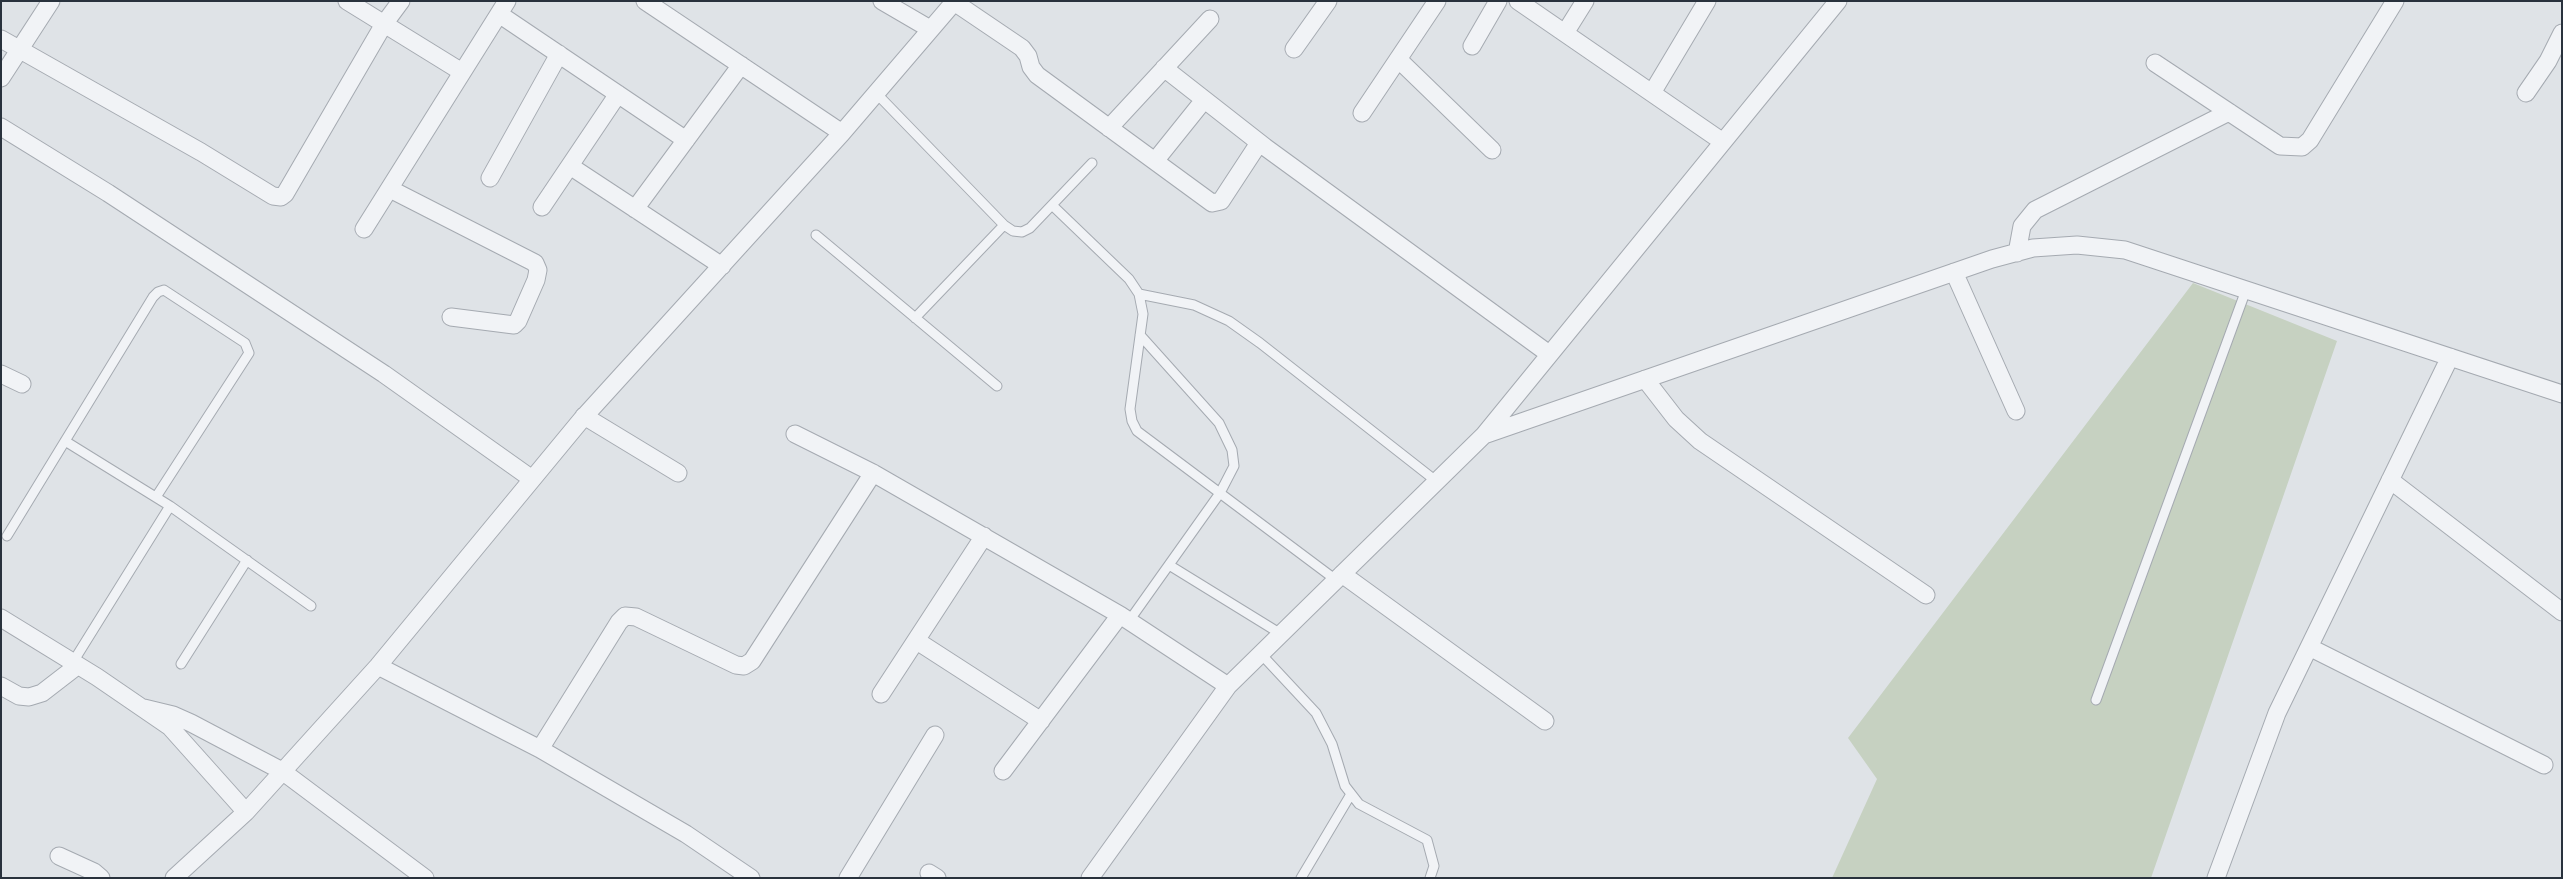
<!DOCTYPE html>
<style>
body{margin:0}
#map{position:relative;width:2563px;height:879px;overflow:hidden;background:#dfe3e7;font-family:"Fira Sans Condensed",sans-serif}
canvas{display:block}
.frame{position:absolute;inset:0;border:2px solid #29323d;pointer-events:none}
</style>
<div id="map">
<canvas width="2563" height="879"></canvas>
<div class="frame"></div>
</div>
<script>
const ctx = document.querySelector('canvas').getContext('2d');
ctx.lineJoin = 'round';
function fill(path, color) { ctx.fillStyle = color; ctx.fill(path, 'evenodd'); }
const toPath = rows => new Path2D(rows.map(r => 'M' + r).join(''));
function stroke(path, color, width, dash) { ctx.strokeStyle = color; ctx.lineWidth = width; ctx.lineCap = dash ? 'butt' : 'round'; ctx.setLineDash(dash || []); ctx.stroke(path); }
const green = toPath([
 [2193,283,2337,341,2151,878,1832,878,1877,779,1848,738]
]);
const lane = toPath([
 [876,93,1004,225,1013,231,1022,232,1030,228,1092,163],
 [1053,206,1129,279,1139,294,1143,314,1130,409,1132,421,1137,431,1336,580],
 [816,235,997,386],
 [1139,294,1194,305,1229,321,1260,343,1436,481],
 [915,318,1004,225],
 [65,441,170,506,311,606],
 [7,536,153,297,158,292,164,290,245,343,249,353,156,497],
 [1169,565,1281,634],
 [1129,621,1220,493,1234,466,1232,450,1219,423,1140,335],
 [1261,654,1316,713,1332,744,1345,786,1359,804,1427,840,1434,866,1430,878],
 [73,662,170,506],
 [181,664,247,560],
 [2096,700,2246,290],
 [1301,878,1351,794]
]);
const street = toPath([
 [347,1,462,72],
 [645,1,842,133],
 [882,1,930,29],
 [1518,1,1723,142],
 [954,2,1022,48,1028,56,1031,67,1037,75,1212,203,1221,201,1259,143],
 [499,14,686,140],
 [1565,33,1585,1],
 [1,39,201,152,273,196,281,197,285,194,384,24,401,1],
 [1472,46,1498,1],
 [1294,49,1328,1],
 [1398,59,1492,150],
 [2155,63,2280,146,2302,147,2310,140,2395,1],
 [1164,68,1265,147,1549,354],
 [1,78,51,1],
 [1652,93,1707,1],
 [2526,93,2548,61,2562,33],
 [1362,113,1437,1],
 [1,127,108,193,384,374,532,479],
 [1109,128,1210,19],
 [1155,161,1204,100],
 [570,166,722,266],
 [490,178,559,54],
 [390,189,535,263,538,270,536,280,518,321,514,325,451,317],
 [542,207,618,94],
 [635,209,741,65],
 [364,229,507,1],
 [2017,253,2022,226,2035,210,2229,112],
 [1954,272,2016,411],
 [1,374,22,384],
 [1645,379,1676,419,1700,441,1926,595],
 [584,416,678,473],
 [795,434,873,473,1120,615,1228,686],
 [1484,435,1992,259,2033,248,2077,245,2125,250,2562,394],
 [2390,480,2562,612],
 [1342,574,1545,721],
 [1,618,97,677,170,727,246,812],
 [917,641,1041,721],
 [2309,647,2544,765],
 [378,666,540,749,686,834,751,878],
 [1,686,19,696,29,697,42,693,77,666],
 [881,694,984,536],
 [144,708,173,715,191,723,282,771,425,878],
 [540,749,619,622,625,616,636,617,736,665,744,666,752,661,873,473],
 [1003,771,1120,615],
 [59,856,94,872,101,878],
 [929,873,937,878],
 [174,878,246,812,378,666,582,419,842,133,955,1],
 [848,878,935,735],
 [1090,878,1228,686,1484,435,1838,1],
 [2216,878,2277,713,2450,357]
]);
fill(green, '#c6d1c1');
stroke(lane, '#a5aab1', 11);
stroke(street, '#a5aab1', 19);
stroke(lane, '#f1f3f6', 9);
stroke(street, '#f1f3f6', 17);
</script>
